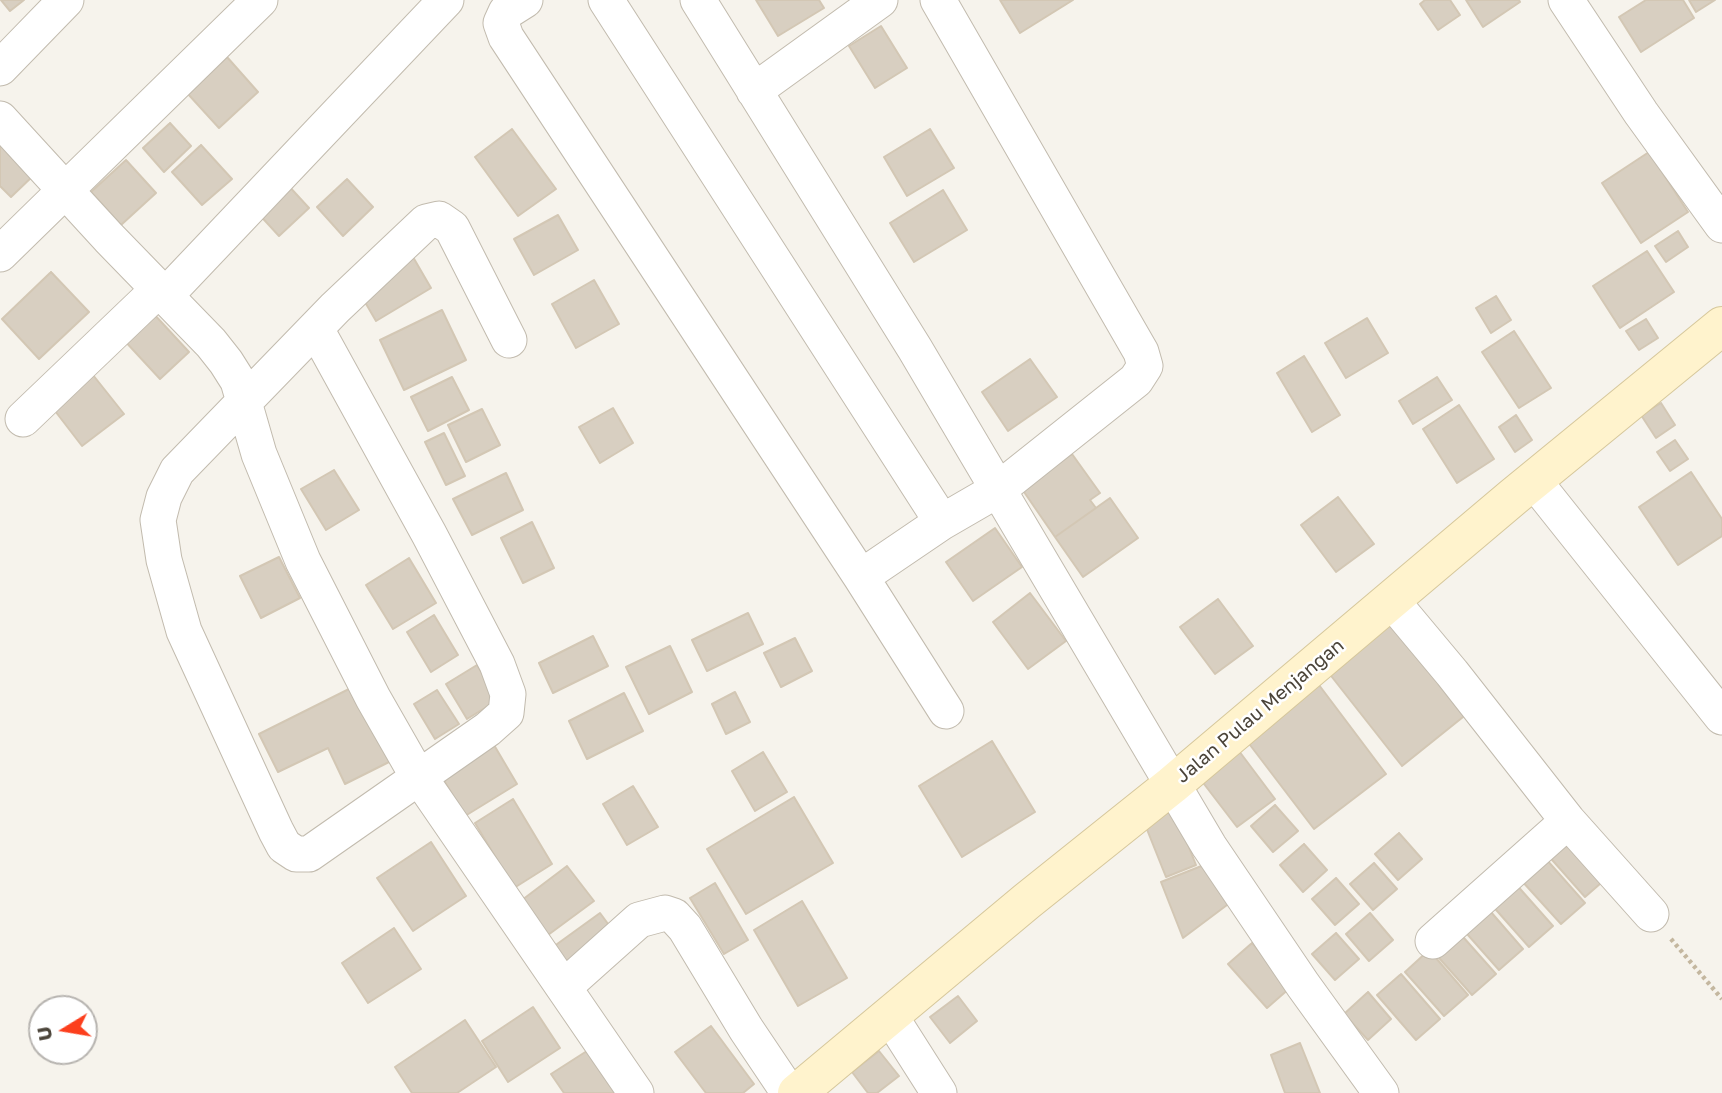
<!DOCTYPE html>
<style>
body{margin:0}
#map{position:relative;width:1722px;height:1093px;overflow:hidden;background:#f6f3ec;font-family:"Golos Text",sans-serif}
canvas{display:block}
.north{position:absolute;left:28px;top:995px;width:70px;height:70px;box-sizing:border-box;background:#fff;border:2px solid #b7b4b0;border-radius:50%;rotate:259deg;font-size:19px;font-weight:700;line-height:28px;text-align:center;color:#4b4439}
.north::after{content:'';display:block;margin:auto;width:24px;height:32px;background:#fc3f1d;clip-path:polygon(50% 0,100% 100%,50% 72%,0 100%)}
</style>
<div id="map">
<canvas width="1722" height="1093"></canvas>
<div class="north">U</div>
</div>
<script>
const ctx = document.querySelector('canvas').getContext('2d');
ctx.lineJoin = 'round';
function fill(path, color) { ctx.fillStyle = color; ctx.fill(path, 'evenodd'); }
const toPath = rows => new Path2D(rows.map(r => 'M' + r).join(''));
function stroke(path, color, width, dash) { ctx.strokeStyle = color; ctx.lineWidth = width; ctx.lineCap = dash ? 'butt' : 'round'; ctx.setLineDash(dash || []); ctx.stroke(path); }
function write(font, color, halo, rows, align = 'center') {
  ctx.font = font + ' "Golos Text",sans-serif'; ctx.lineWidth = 5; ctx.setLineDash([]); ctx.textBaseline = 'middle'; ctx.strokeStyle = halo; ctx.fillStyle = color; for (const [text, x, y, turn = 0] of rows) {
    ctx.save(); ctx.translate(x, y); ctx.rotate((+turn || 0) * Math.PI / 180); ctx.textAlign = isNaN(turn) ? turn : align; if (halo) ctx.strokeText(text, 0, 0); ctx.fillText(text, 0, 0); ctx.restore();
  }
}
const building = toPath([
 [1,0,24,0,10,11,1,0],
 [756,0,819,0,824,8,778,36,756,0],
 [1000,0,1073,0,1020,33,1000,0],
 [1425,0,1450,0,1460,15,1438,30,1420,4,1425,0],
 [1466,0,1519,0,1520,2,1483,27,1466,0],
 [1646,0,1683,0,1694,18,1641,52,1619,17,1646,0],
 [1689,0,1715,0,1696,12,1689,0],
 [881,26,907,68,875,88,849,46,881,26],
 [227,57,258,92,219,128,188,94,227,57],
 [170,123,191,146,164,172,143,148,170,123],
 [512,129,556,189,518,216,475,157,512,129],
 [930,129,954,168,907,196,884,157,930,129],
 [0,135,36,173,11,197,0,186,0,135],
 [201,145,232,179,202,205,172,172,201,145],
 [1649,152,1688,212,1641,243,1602,183,1649,152],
 [126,160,156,193,121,225,91,192,126,160],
 [347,179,373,207,343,236,317,207,347,179],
 [286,183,309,208,279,236,256,211,286,183],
 [943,190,967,230,914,262,890,223,943,190],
 [558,215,578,250,534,275,514,239,558,215],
 [1678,231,1688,247,1666,262,1655,246,1678,231],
 [1647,251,1674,292,1620,328,1593,286,1647,251],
 [413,257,431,288,376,321,358,290,413,257],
 [51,272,89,312,39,359,2,319,51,272],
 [594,280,619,324,576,348,552,304,594,280],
 [1496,296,1511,320,1491,333,1476,308,1496,296],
 [442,310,466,360,404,390,380,340,442,310],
 [152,312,189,352,160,379,123,339,152,312],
 [1367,318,1388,353,1346,378,1325,343,1367,318],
 [1646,319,1658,338,1639,350,1626,331,1646,319],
 [1514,331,1551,388,1519,408,1482,352,1514,331],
 [1304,356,1340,415,1312,432,1277,373,1304,356],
 [1030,359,1057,397,1008,431,982,392,1030,359],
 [93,375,124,414,82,446,52,407,93,375],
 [452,377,469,410,428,431,411,397,452,377],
 [1437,377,1452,400,1413,424,1399,401,1437,377],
 [1661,403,1675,425,1656,438,1641,415,1661,403],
 [1459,405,1494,459,1457,483,1423,429,1459,405],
 [613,408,633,443,600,463,579,427,613,408],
 [482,409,500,445,466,462,448,425,482,409],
 [1516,415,1532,440,1515,452,1499,427,1516,415],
 [444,433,465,476,446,485,425,442,444,433],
 [1675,440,1688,459,1670,471,1657,452,1675,440],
 [1072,454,1100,493,1090,500,1096,508,1055,537,1022,489,1072,454],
 [334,470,359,510,326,530,301,489,334,470],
 [1691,472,1722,519,1722,536,1678,565,1639,507,1691,472],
 [506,473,523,510,472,535,453,499,506,473],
 [1338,497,1374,544,1336,572,1301,525,1338,497],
 [1110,498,1138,538,1083,577,1055,537,1110,498],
 [532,522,554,568,523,583,501,538,532,522],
 [995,528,1022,567,973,601,946,562,995,528],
 [279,557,300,598,261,618,240,576,279,557],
 [409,558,436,603,393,629,366,585,409,558],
 [1030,593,1066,641,1028,669,993,622,1030,593],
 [1218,599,1253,646,1215,674,1180,627,1218,599],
 [748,613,763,644,707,671,692,640,748,613],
 [434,615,458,655,431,672,407,632,434,615],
 [1394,619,1468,713,1402,766,1328,672,1394,619],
 [593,636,608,666,553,693,539,663,593,636],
 [795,638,812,671,781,687,764,653,795,638],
 [670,646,692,692,649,714,626,667,670,646],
 [477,665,498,700,467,719,446,684,477,665],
 [1319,685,1386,774,1314,829,1247,741,1319,685],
 [355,686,391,761,345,784,328,748,278,772,259,734,355,686],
 [437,690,459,724,435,739,414,704,437,690],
 [735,692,750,722,726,734,712,704,735,692],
 [624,693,643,731,587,759,569,721,624,693],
 [992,741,1035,812,962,857,919,786,992,741],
 [494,745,517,784,465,816,442,777,494,745],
 [1239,751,1275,799,1237,827,1201,780,1239,751],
 [763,752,787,792,755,811,732,771,763,752],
 [633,786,658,827,627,845,603,804,633,786],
 [794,797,833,863,746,914,707,849,794,797],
 [513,799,552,864,514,888,475,823,513,799],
 [1275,805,1298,831,1273,852,1251,826,1275,805],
 [1174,810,1196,865,1166,877,1144,822,1174,810],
 [1570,831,1609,876,1585,897,1546,853,1570,831],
 [1399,833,1422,859,1398,880,1375,854,1399,833],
 [431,842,466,896,413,931,377,878,431,842],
 [1304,844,1327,870,1303,892,1280,865,1304,844],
 [1546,859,1585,903,1561,924,1521,880,1546,859],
 [1209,863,1235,899,1183,938,1161,882,1209,863],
 [1374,863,1397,889,1373,910,1350,884,1374,863],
 [567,866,594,901,548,935,522,900,567,866],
 [1336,878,1359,904,1335,925,1312,899,1336,878],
 [1514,882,1553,926,1529,947,1490,903,1514,882],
 [715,883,748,940,724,954,690,898,715,883],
 [802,901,847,978,798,1006,754,930,802,901],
 [1484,904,1523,949,1499,970,1460,926,1484,904],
 [600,913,614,932,568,967,553,947,600,913],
 [1370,913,1393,940,1369,961,1346,934,1370,913],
 [394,928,421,969,368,1003,342,963,394,928],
 [1456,929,1496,974,1472,995,1432,950,1456,929],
 [1336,933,1359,959,1335,980,1312,954,1336,933],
 [1252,943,1291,987,1267,1008,1228,964,1252,943],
 [1429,950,1468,995,1444,1016,1405,972,1429,950],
 [1401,974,1440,1019,1416,1040,1377,995,1401,974],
 [1368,992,1391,1019,1368,1040,1344,1014,1368,992],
 [958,996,977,1021,950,1043,930,1017,958,996],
 [533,1007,560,1048,508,1082,482,1041,533,1007],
 [465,1020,496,1067,457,1093,412,1093,395,1067,465,1020],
 [711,1026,754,1084,743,1093,706,1093,675,1052,711,1026],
 [1300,1043,1320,1093,1285,1093,1271,1055,1300,1043],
 [590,1049,615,1093,564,1093,551,1074,590,1049],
 [879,1051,899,1076,877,1093,868,1093,852,1072,879,1051]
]);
const path = toPath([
 [1671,939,1722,999]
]);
const street = toPath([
 [525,0,506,12,501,23,506,37,861,577,946,711],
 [606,0,942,522],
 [698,0,915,349,1209,846,1303,985,1381,1093],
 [1566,0,1641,113,1722,225],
 [0,68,66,0],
 [754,91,880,0],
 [0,119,109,238,211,343,226,362,238,381,259,454,303,561,373,698,413,768,636,1093],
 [0,254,260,0],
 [165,296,446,0],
 [316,329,429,534,497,664,508,694,506,713,488,729,309,854,296,854,284,846,276,831,184,631,164,560,158,520,164,497,177,471,335,308,426,222,439,219,452,228,509,340],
 [23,419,159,289],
 [1534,481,1722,717],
 [861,577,942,522,999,489,1136,380,1145,366,1141,352,938,0],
 [1391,600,1452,673,1568,821,1651,914],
 [1433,941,1568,821],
 [564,987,639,920,665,913,674,916,685,928,746,1029,789,1093],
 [890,1016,939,1093]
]);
const secondary = toPath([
 [797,1093,1027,901,1172,785,1513,497,1722,326]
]);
const streetNames = [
 ["Jalan Pulau Menjangan",1260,711,-40]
];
fill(building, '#d8cfc1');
stroke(building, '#d3c7b4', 2);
stroke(street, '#c2bbae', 37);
stroke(secondary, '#d6c79b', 40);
stroke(path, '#c4b79f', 4.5, [3.5, 3.5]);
stroke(street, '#fff', 35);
stroke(secondary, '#fff3cd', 38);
write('19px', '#4b4439', '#fff', streetNames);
</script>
